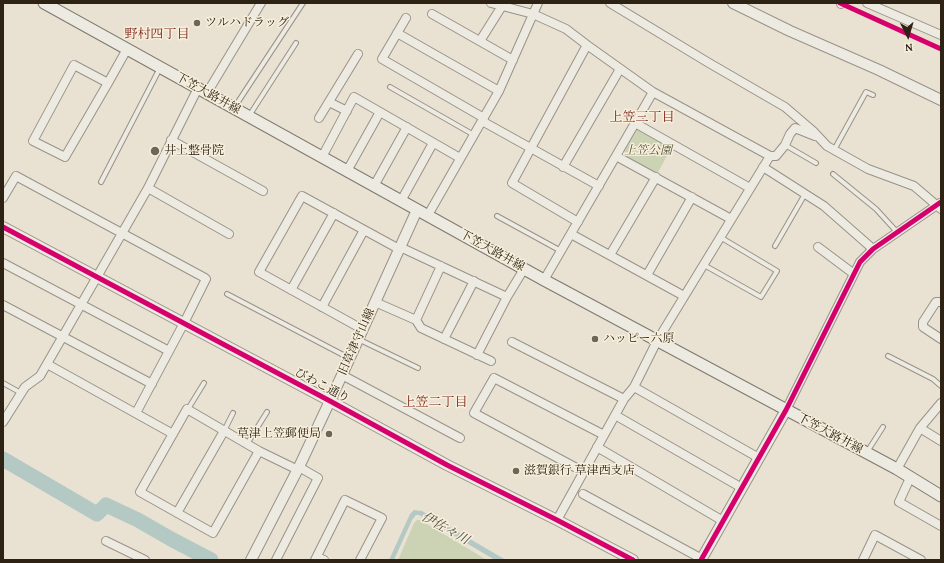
<!DOCTYPE html>
<meta charset="utf-8">
<style>
body{margin:0}
#map{position:relative;width:944px;height:563px;overflow:hidden;background:#e9e2d3;font-family:"Gentium Book Plus",serif}
canvas{display:block}
.frame{position:absolute;inset:0;border:4px solid #2d2214;pointer-events:none}
.north{position:absolute;left:888px;top:16px;width:40px;height:40px;-webkit-text-stroke:3px #f7efdc;paint-order:stroke;rotate:175deg;font-size:11px;font-weight:700;line-height:16px;text-align:center;color:#2d2214}
.north::after{content:'';display:block;margin:auto;width:14px;height:18px;background:#2d2214;clip-path:polygon(50% 0,100% 100%,50% 72%,0 100%)}
</style>
<div id="map">
<canvas width="944" height="563"></canvas>
<div class="frame"></div>
<div class="north">N</div>
</div>
<script>
const ctx = document.querySelector('canvas').getContext('2d');
ctx.lineJoin = 'round';
function fill(path, color) { ctx.fillStyle = color; ctx.fill(path, 'evenodd'); }
const toPath = rows => new Path2D(rows.map(r => 'M' + r).join(''));
function stroke(path, color, width, dash) { ctx.strokeStyle = color; ctx.lineWidth = width; ctx.lineCap = dash ? 'butt' : 'round'; ctx.setLineDash(dash || []); ctx.stroke(path); }
function write(font, color, halo, rows, align = 'center') {
  ctx.font = font + ' "Gentium Book Plus","Noto Serif JP",serif'; ctx.lineWidth = 3; ctx.setLineDash([]); ctx.textBaseline = 'middle'; ctx.strokeStyle = halo; ctx.fillStyle = color; for (const [text, x, y, turn = 0] of rows) {
    ctx.save(); ctx.translate(x, y); ctx.rotate((+turn || 0) * Math.PI / 180); ctx.textAlign = isNaN(turn) ? turn : align; if (halo) ctx.strokeText(text, 0, 0); ctx.fillText(text, 0, 0); ctx.restore();
  }
}
const green = toPath([
 [639,128,672,147,657,174,624,157,623,154,637,129],
 [417,520,420,520,487,560,398,560,414,523]
]);
const water = toPath([
 [414,510,422,511,506,560,495,560,419,515,416,515,412,520,394,560,389,560,410,514]
]);
const river = toPath([
 [3,459,97,514,106,505,138,520,171,539,211,560]
]);
const service = toPath([
 [390,87,474,135],
 [234,108,303,3],
 [249,116,296,43],
 [785,145,816,163],
 [834,150,866,92,873,95],
 [833,174,876,209,897,232],
 [101,182,160,68],
 [497,216,561,251],
 [775,246,805,194],
 [704,265,761,297,777,271,720,237],
 [227,294,349,358],
 [358,339,418,368],
 [888,356,933,379,941,386],
 [3,383,21,393],
 [188,409,204,383],
 [224,431,233,413],
 [247,444,267,412],
 [867,452,883,427]
]);
const minor = toPath([
 [491,3,533,14,566,29,587,45,653,92,770,156,776,156,785,145,790,134,795,128,815,136],
 [610,3,709,63,785,107,813,131,827,146,868,169,914,186,941,209],
 [867,3,941,35],
 [841,4,841,3],
 [432,14,513,60],
 [406,18,382,59,484,118],
 [397,33,499,91],
 [480,41,502,6],
 [74,65,108,83,65,157,33,141,74,65],
 [108,83,127,49],
 [207,93,261,3],
 [329,102,347,111],
 [319,118,358,54],
 [482,121,599,186],
 [635,123,750,188],
 [171,140,263,191],
 [616,156,731,219],
 [322,157,354,97,460,158],
 [563,167,620,69],
 [763,167,824,206,873,249],
 [347,171,380,112],
 [374,186,407,127],
 [148,188,229,234],
 [3,198,16,176,205,278,206,279,184,323,136,413],
 [401,201,433,143],
 [428,215,499,91,538,3],
 [578,222,512,183,587,45],
 [571,234,684,296],
 [400,247,507,297],
 [818,247,854,274],
 [610,255,656,177],
 [3,263,169,351],
 [647,275,692,197],
 [544,280,653,92],
 [291,290,334,213],
 [375,302,416,320,421,328,491,361],
 [941,302,936,302,923,322,923,327,941,339],
 [3,305,152,384],
 [322,307,364,230],
 [416,320,441,266],
 [362,329,259,272,302,196,399,249],
 [444,339,474,281],
 [512,342,624,399],
 [477,355,507,297,524,269],
 [47,364,173,434],
 [342,375,460,438],
 [634,387,759,458],
 [786,410,860,262,873,249,940,203],
 [615,415,742,488],
 [3,422,25,387,40,376,148,188,198,88],
 [920,428,941,441],
 [597,447,723,521],
 [259,451,213,533,140,492,187,409,259,451,298,470],
 [897,469,920,428,941,403],
 [584,472,474,413,494,378,604,435],
 [910,478,899,502,941,526],
 [583,494,702,559],
 [177,513,224,431],
 [557,520,624,399,634,387,657,341,770,156],
 [106,541,145,560],
 [317,557,324,560],
 [276,560,318,478,299,467],
 [315,560,345,500,382,518,360,560],
 [863,560,875,535,921,560]
]);
const tertiary = toPath([
 [733,3,790,31,879,70,941,100],
 [3,227,330,401,447,465,557,520,633,560],
 [251,560,299,467,342,375,417,210],
 [701,560,786,410]
]);
const secondary = toPath([
 [44,3,544,280,897,469,941,496]
]);
const cycleway = toPath([
 [840,3,941,49],
 [3,227,330,401,447,465,557,520,633,560],
 [701,560,786,410,860,262,873,249,941,202]
]);
const markers = [
 [197,23,4,"#6f6557"],
 [155,151,5,"#6f6557"],
 [595,339,4,"#6f6557"],
 [329,434,4,"#6f6557"],
 [516,471,4,"#6f6557"]
];
const poiNames = [
 ["ツルハドラッグ",205,23],
 ["井上整骨院",164,151],
 ["ハッピー六原",603,339],
 ["草津上笠郵便局",321,434,"right"],
 ["滋賀銀行 草津西支店",524,471]
];
const streetNames = [
 ["下笠大路井線",208,94,29],
 ["下笠大路井線",492,251,29],
 ["旧草津守山線",357,342,-66],
 ["びわこ通り",322,386,28],
 ["下笠大路井線",830,434,28]
];
const parkNames = [
 ["上笠公園",648,151]
];
const neighbourhoodNames = [
 ["野村四丁目",157,35],
 ["上笠三丁目",642,118],
 ["上笠二丁目",435,403]
];
const waterNames = [
 ["伊佐々川",445,529,29]
];
fill(green, '#ccd3b4');
fill(water, '#b4c9c4');
stroke(river, '#b4c9c4', 15);
stroke(service, '#989288', 6);
stroke(minor, '#989288', 10);
stroke(tertiary, '#989288', 12);
stroke(secondary, '#7d786e', 13);
stroke(service, '#edeae2', 4);
stroke(minor, '#edeae2', 8);
stroke(tertiary, '#edeae2', 10);
stroke(secondary, '#edeae2', 11);
stroke(cycleway, '#d6006c', 5);
for (const [x, y, r, color] of markers) { const dot = new Path2D(); dot.arc(x, y, r, 0, 2 * Math.PI); ctx.fillStyle = color; ctx.fill(dot); stroke(dot, '#f7efdc', 1.5); }
write('12px', '#2d2214', '#f7efdc', poiNames, 'left');
write('12px', '#2d2214', '#f7efdc', streetNames);
write('italic 12px', '#56533c', '#f7efdc', parkNames);
write('13px', '#7a1f14', '#f7efdc', neighbourhoodNames);
write('italic 13px', '#4f5147', '#f7efdc', waterNames);
</script>
